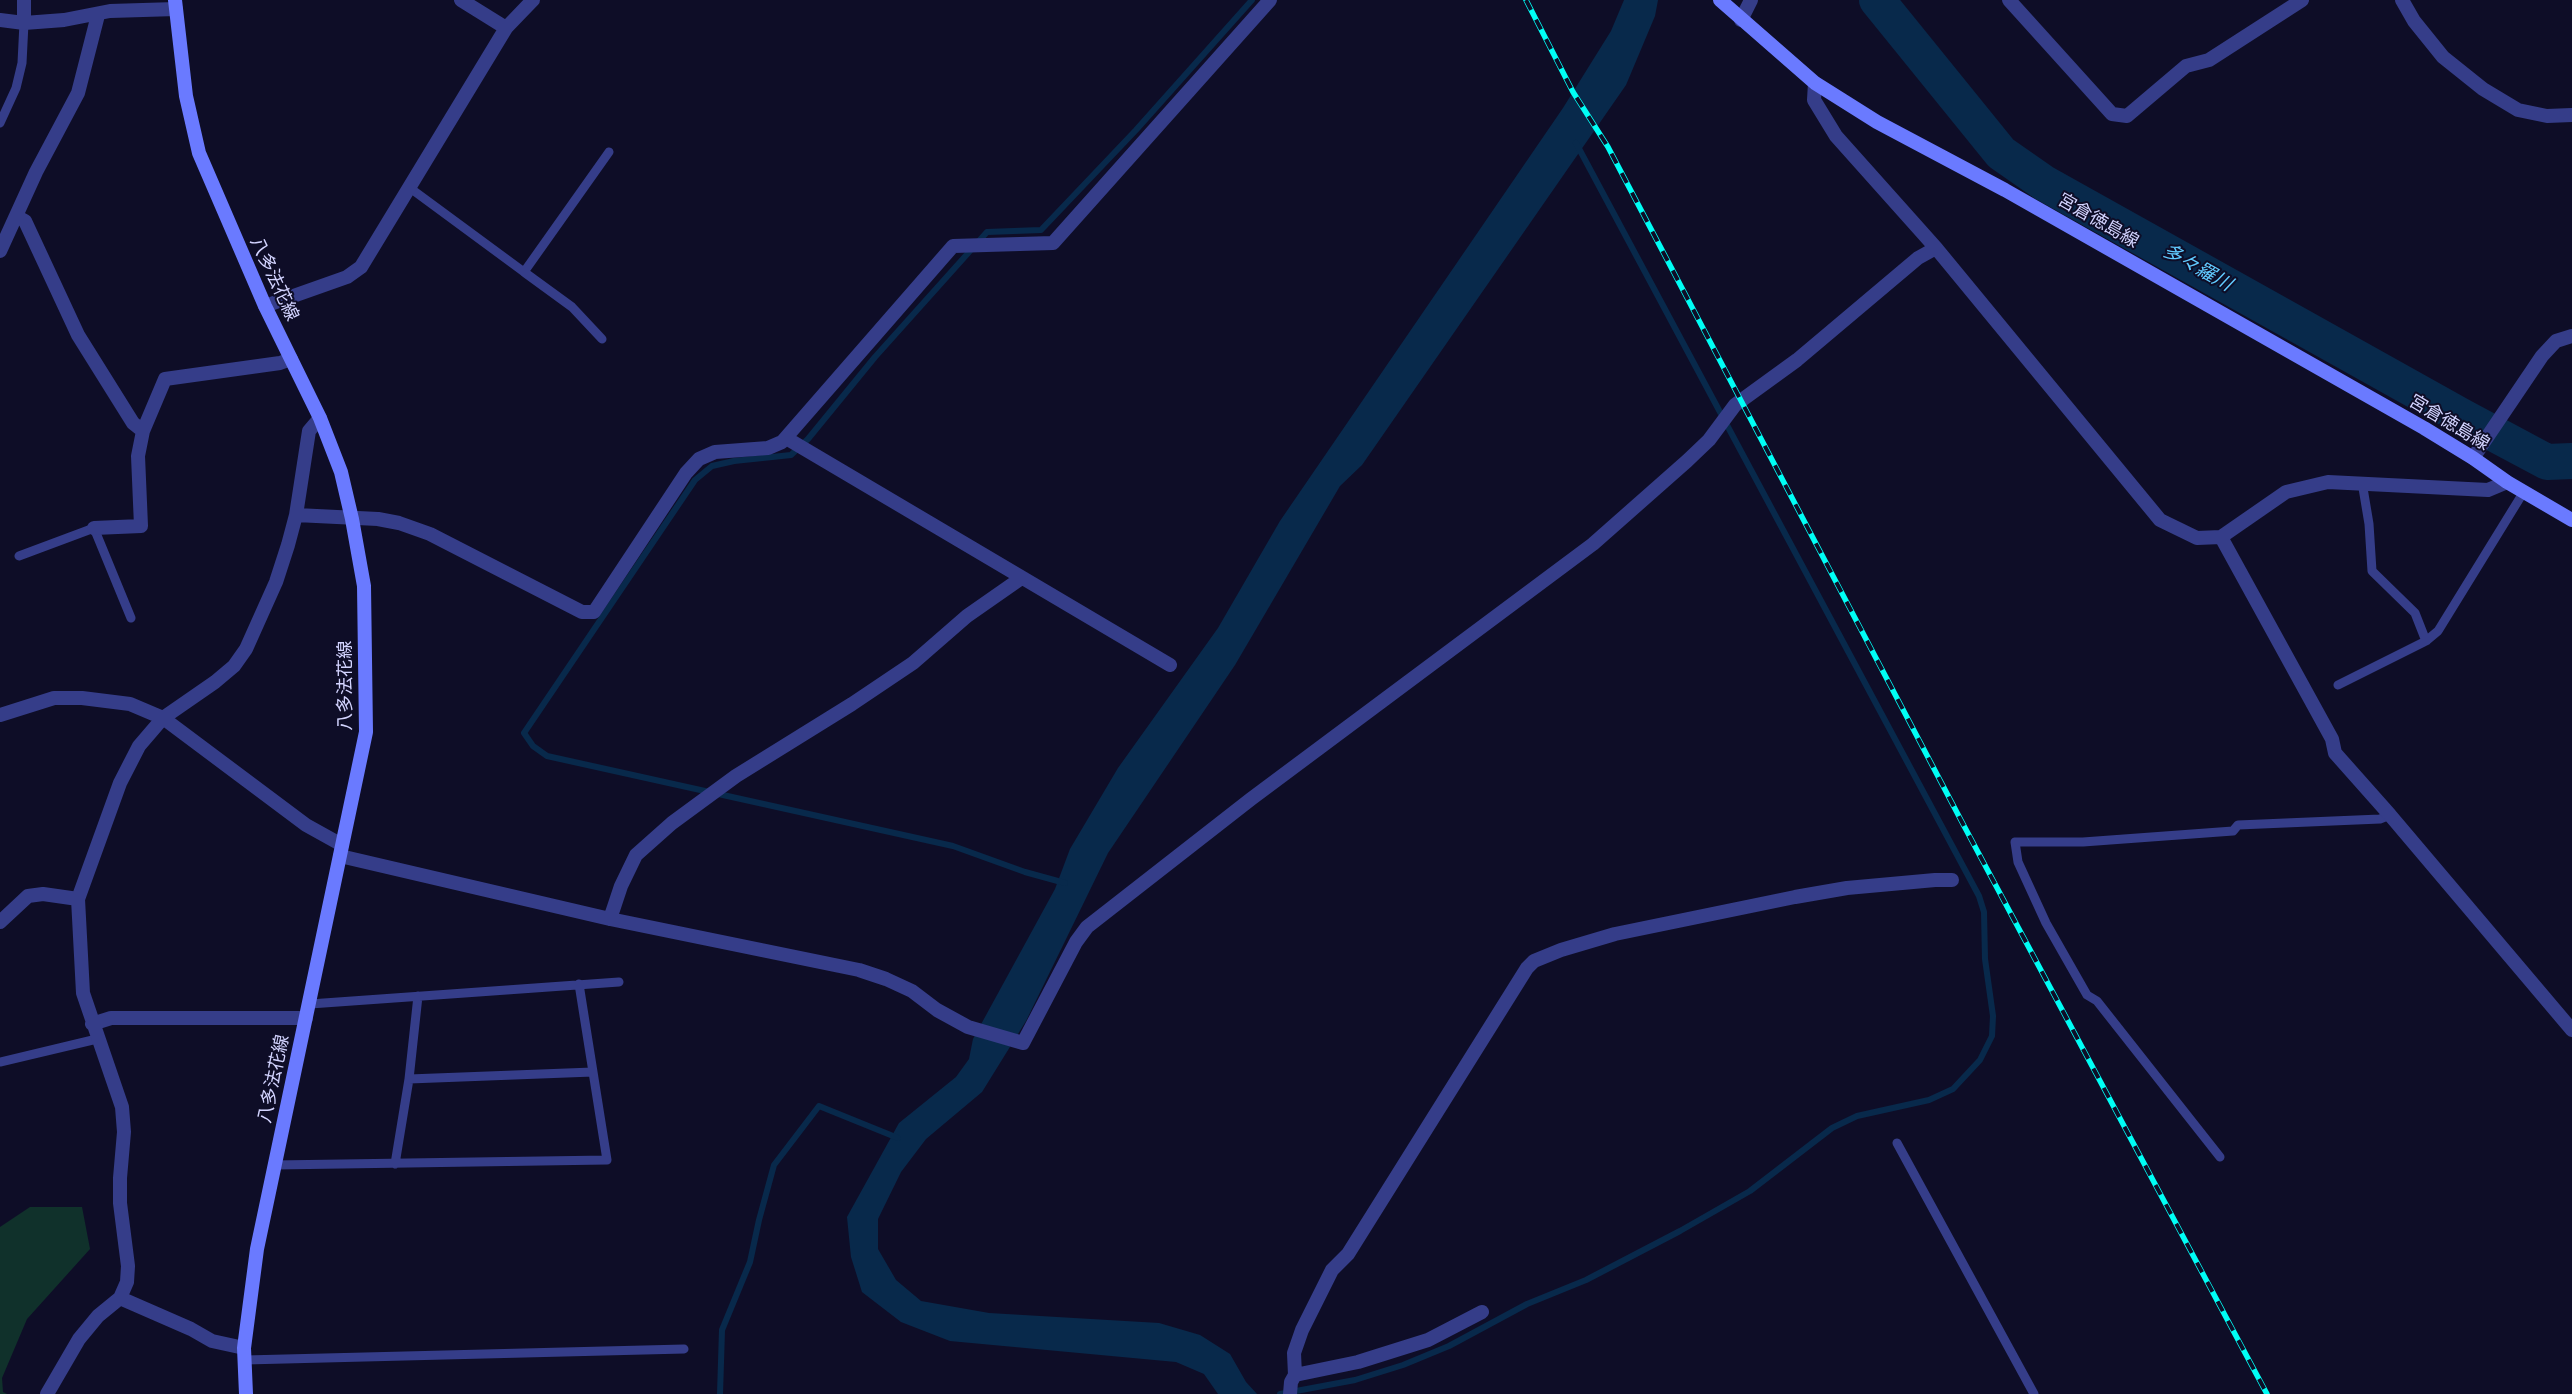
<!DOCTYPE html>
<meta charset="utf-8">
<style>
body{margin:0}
canvas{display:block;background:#0e0d27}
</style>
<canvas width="2572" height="1394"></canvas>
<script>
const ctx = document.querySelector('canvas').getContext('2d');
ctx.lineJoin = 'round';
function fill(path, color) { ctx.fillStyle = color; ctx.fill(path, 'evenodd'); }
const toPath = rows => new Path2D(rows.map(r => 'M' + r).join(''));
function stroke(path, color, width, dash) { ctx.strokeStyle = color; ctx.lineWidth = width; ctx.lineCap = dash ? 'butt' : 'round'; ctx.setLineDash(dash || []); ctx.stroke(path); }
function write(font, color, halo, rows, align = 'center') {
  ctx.font = font + ' "Noto Sans","Noto Sans JP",sans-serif'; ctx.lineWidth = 4; ctx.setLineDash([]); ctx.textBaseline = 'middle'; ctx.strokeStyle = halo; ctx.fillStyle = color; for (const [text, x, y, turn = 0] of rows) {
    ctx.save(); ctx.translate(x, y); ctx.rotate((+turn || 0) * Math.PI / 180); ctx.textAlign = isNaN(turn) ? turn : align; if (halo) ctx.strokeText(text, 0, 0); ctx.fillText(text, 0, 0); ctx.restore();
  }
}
const green = toPath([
 [30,1207,82,1207,90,1249,27,1319,2,1378,3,1392,7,1394,0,1394,0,1227]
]);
const water = toPath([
 [1624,0,1658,0,1655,16,1626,85,1362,465,1340,486,1235,665,1108,853,1026,1021,982,1092,926,1139,901,1172,878,1219,878,1249,896,1280,921,1301,989,1313,1159,1323,1200,1335,1230,1354,1246,1382,1257,1394,1218,1394,1204,1374,1176,1362,950,1341,901,1322,862,1292,851,1257,847,1217,899,1123,956,1077,969,1059,973,1039,1055,889,1070,849,1118,768,1218,628,1280,521,1563,108,1611,31]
]);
const stream = toPath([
 [1065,883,1025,872,953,846,547,756,533,746,524,733,695,480,712,466,734,461,791,455,808,439,875,357,987,232,1041,230,1136,130,1252,0],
 [720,1394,722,1330,750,1262,759,1220,774,1165,819,1106,898,1138],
 [1280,1394,1355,1380,1403,1365,1449,1346,1527,1304,1586,1280,1680,1231,1750,1191,1832,1128,1857,1116,1929,1100,1953,1089,1980,1060,1992,1036,1993,1016,1985,959,1984,912,1979,896,1576,143]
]);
const river = toPath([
 [1877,0,2001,153,2044,183,2461,416,2547,462,2572,461]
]);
const service = toPath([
 [0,123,16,88,22,63,24,23],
 [410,188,524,272,609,152],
 [524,272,572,307,602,339],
 [19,556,94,528,131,618],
 [2426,641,2438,631,2523,493],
 [2338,685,2426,641,2415,613,2372,571,2369,524,2362,482],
 [310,1004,619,982],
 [0,1062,97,1039],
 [409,1079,418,996],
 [1897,1143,2034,1394],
 [2220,1157,2097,1001,2087,995,2046,923,2018,862,2015,842,2083,842,2233,831,2238,825,2380,819,2390,815],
 [395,1164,409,1079,593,1072],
 [275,1165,607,1160,579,984],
 [245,1360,684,1349]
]);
const minor = toPath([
 [24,0,24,23],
 [461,0,506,28],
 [2009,0,2112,114,2127,116,2186,66,2209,60,2302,0],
 [2402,0,2414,21,2443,57,2483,89,2518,110,2547,116,2572,115],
 [0,20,24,23,64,20,110,11,176,9],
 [1741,20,1751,0],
 [1815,83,1814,100,1836,136,1936,248,2160,520,2197,538,2221,537,2286,492,2328,482,2488,490,2507,482],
 [16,216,25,221,78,335,133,423,143,431],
 [0,251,36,172,78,93,98,15],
 [265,306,347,277,361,267,506,28,533,0],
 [786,438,1170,665],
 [296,515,378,519,399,523,430,534,582,612,594,612,686,473,699,459,715,452,768,448,782,442,953,246,1053,243,1270,0],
 [94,528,141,526,138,456,143,431,165,379,280,363,291,359],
 [2221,537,2332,739,2335,753,2390,815,2572,1030],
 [0,715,54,698,82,698,130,704,163,718,306,825,342,845],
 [340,856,610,919,859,970,886,979,912,991,937,1010,968,1027,1023,1043,1076,942,1087,927,1251,799,1593,544,1687,461,1709,440,1735,405,1797,360,1918,258,1936,248],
 [610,919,621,886,636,855,672,823,736,776,852,704,913,663,967,616,1020,579],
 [0,922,28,896,43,894,78,899],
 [92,1024,111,1018,306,1018],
 [120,1298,191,1329,212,1341,244,1348],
 [1295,1375,1294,1353,1302,1330,1332,1270,1348,1254,1527,968,1534,961,1561,950,1615,934,1795,897,1847,888,1935,880,1952,880],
 [47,1394,79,1339,98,1316,120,1298,127,1282,128,1266,120,1203,120,1178,124,1132,122,1107,83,993,78,899,120,783,139,746,163,718,215,682,234,666,246,649,276,582,288,545,296,515,309,431,320,418],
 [1290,1394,1291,1382,1295,1375,1358,1362,1428,1340,1482,1312]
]);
const tertiary = toPath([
 [2473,458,2542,356,2556,341,2572,336]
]);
const secondary = toPath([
 [175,0,186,96,199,153,265,306,320,418,341,472,352,519,364,586,366,732,257,1249,244,1348,246,1394],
 [1720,0,1815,83,1877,122,2005,190,2424,428,2473,458,2507,482,2572,520]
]);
const rail = toPath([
 [1526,0,1573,92,1608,147,1963,824,2267,1394]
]);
const streetNames = [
 ["宮倉徳島線",2098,221,30],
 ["八多法花線",274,279,65],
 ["宮倉徳島線",2449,423,31],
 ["八多法花線",346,686,-90],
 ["八多法花線",274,1079,-78]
];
const waterNames = [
 ["多々羅川",2197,268,29]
];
fill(green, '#10312b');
fill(water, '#08294b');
stroke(stream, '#08294b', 6);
stroke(river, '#08294b', 36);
stroke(service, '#353d89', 9);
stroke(minor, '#353d89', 14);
stroke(tertiary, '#353d89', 14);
stroke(secondary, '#6a7aff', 14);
stroke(rail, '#00fef5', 5.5);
stroke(rail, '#0e0d27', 4, [11]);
write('18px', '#d3d4ff', '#0e0d27', streetNames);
write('italic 19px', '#61cbff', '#0e0d27', waterNames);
</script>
